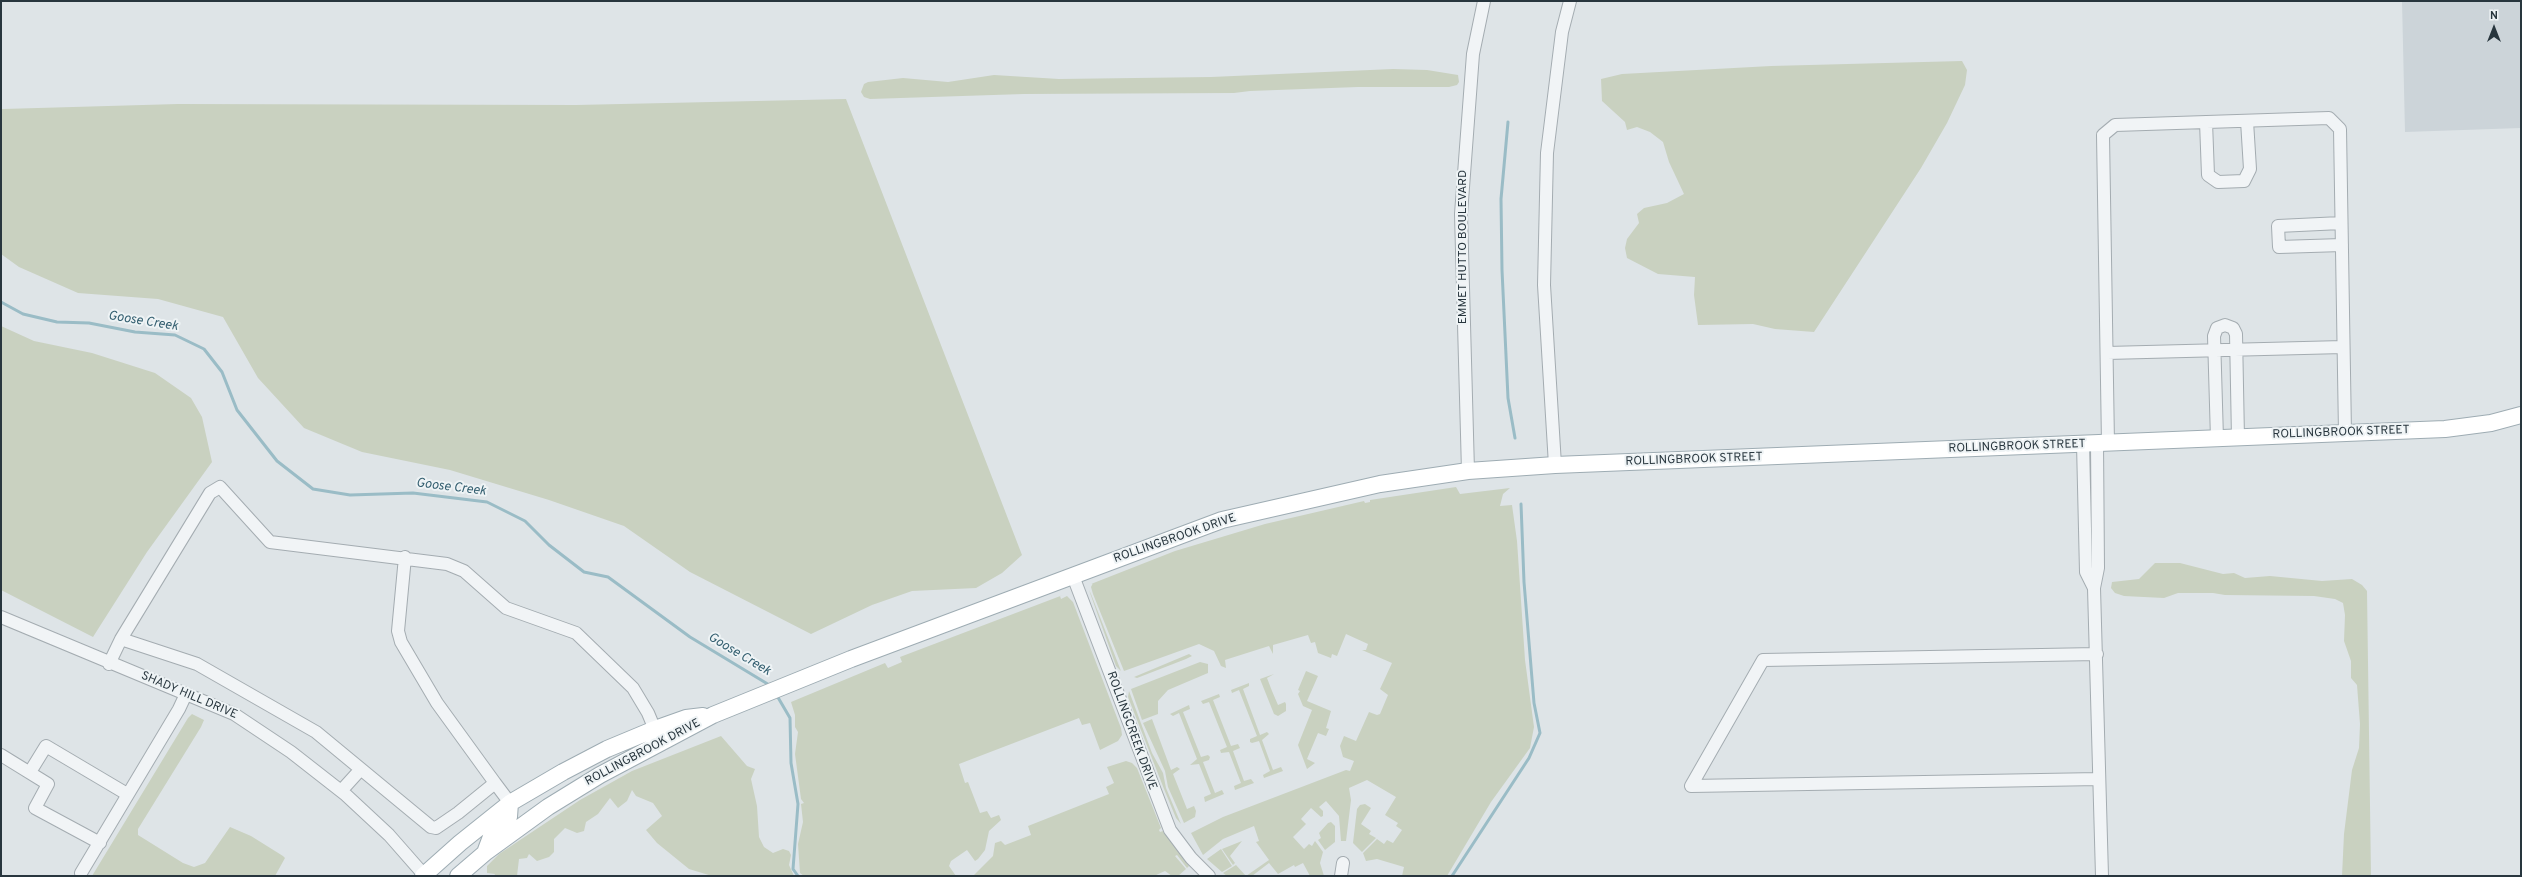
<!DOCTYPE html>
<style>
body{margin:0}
#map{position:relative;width:2522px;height:877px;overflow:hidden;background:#dee4e7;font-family:Overpass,sans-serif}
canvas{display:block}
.frame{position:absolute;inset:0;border:2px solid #28363e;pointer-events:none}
.north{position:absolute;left:2474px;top:8px;width:40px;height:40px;-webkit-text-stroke:3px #eef3f5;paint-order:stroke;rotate:0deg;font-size:11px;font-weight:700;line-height:16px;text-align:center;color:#28363e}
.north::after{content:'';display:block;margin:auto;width:14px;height:18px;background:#28363e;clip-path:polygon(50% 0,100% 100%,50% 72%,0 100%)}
</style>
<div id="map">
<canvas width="2522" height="877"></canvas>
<div class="frame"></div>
<div class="north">N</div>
</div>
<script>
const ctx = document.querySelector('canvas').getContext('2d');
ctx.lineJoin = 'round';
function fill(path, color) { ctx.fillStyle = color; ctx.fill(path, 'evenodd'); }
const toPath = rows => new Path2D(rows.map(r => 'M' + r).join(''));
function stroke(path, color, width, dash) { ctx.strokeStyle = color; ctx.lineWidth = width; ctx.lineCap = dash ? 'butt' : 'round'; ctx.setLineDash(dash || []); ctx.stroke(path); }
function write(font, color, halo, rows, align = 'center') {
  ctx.font = font + ' Overpass,sans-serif'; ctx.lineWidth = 4; ctx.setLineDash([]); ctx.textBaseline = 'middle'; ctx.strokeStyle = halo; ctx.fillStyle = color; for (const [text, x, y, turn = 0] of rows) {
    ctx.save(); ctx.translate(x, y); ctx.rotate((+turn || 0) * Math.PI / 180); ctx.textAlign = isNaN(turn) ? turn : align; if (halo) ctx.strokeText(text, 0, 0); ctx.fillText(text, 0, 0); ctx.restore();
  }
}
const built = toPath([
 [2402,1,2521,1,2521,128,2405,132]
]);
const green = toPath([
 [1962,61,1967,70,1965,85,1947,123,1921,168,1814,332,1775,329,1753,324,1698,325,1694,295,1695,277,1658,274,1627,258,1625,248,1627,239,1639,223,1637,214,1644,208,1667,203,1684,194,1669,162,1663,142,1650,132,1637,127,1627,130,1625,122,1602,101,1601,79,1622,74,1771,66],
 [1393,69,1427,70,1458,75,1459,82,1457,85,1449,87,1358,87,1250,91,1234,93,1024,94,870,99,864,97,861,92,864,84,868,82,903,78,948,82,994,75,1059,79,1211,77],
 [846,99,1022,555,1002,573,976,588,912,591,872,605,811,634,690,572,624,526,549,500,450,470,362,452,304,428,258,378,223,317,158,299,78,293,19,267,1,254,1,109,3,109,178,104,576,105],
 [1,326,34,341,92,353,155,373,191,398,202,417,212,462,147,552,93,637,1,590],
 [1456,487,1460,494,1510,488,1503,494,1500,506,1512,505,1517,541,1525,660,1534,727,1530,748,1491,802,1447,876,1402,876,1404,867,1377,859,1366,861,1363,853,1377,839,1384,844,1387,840,1393,843,1402,830,1396,826,1398,823,1385,815,1396,797,1367,780,1349,788,1351,800,1346,841,1341,841,1339,816,1326,801,1319,807,1323,811,1323,816,1321,817,1311,808,1301,819,1306,824,1293,837,1304,849,1309,844,1312,846,1315,841,1318,845,1323,852,1320,863,1324,876,1310,876,1303,863,1295,867,1294,865,1278,874,1269,863,1252,876,1227,876,1223,873,1236,865,1246,876,1269,860,1256,842,1259,841,1254,826,1223,839,1203,855,1191,833,1223,817,1346,770,1350,771,1354,761,1343,757,1340,746,1344,736,1356,741,1369,712,1377,715,1380,714,1388,695,1380,689,1392,663,1362,650,1366,650,1368,644,1346,634,1337,656,1332,654,1331,658,1318,653,1315,642,1311,643,1308,635,1273,645,1273,654,1269,646,1228,659,1225,660,1226,668,1221,666,1214,651,1199,644,1124,671,1093,594,1091,587,1093,583,1091,584,1175,551,1265,524,1364,501,1365,503,1370,502,1370,500],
 [2155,563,2180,563,2223,574,2234,573,2245,578,2270,576,2322,581,2352,579,2362,585,2367,591,2371,876,2342,876,2344,834,2352,770,2359,748,2360,724,2357,685,2351,678,2351,661,2344,641,2345,615,2343,603,2335,599,2314,596,2225,595,2213,593,2178,593,2164,598,2124,596,2115,593,2111,588,2112,582,2139,579],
 [1089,590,1091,594,1121,671,1116,666],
 [1063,595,1060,596,1061,599,1067,596,1073,602,1121,728,1122,735,1118,741,1100,750,1090,723,1082,725,1079,718,959,764,965,783,968,782,980,813,987,811,991,818,999,815,1001,820,989,831,985,850,978,859,975,861,967,850,951,861,949,866,956,876,804,876,800,873,798,844,803,822,801,804,804,803,801,799,795,754,798,732,795,727,795,715,791,702,885,663,888,668,902,662,900,657],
 [1189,654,1192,656,1186,659,1137,678,1134,677],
 [1200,662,1208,664,1208,673,1168,690,1158,701,1158,714,1142,720,1131,689],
 [1306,671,1318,676,1307,701,1331,711,1326,728,1329,729,1326,736,1318,733,1307,759,1315,763,1307,769,1298,745,1312,710,1303,706,1298,694,1300,691,1298,690],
 [1274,674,1267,678,1272,691,1278,705,1285,702,1286,704,1286,711,1278,716,1274,714,1260,679],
 [1249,683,1249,686,1243,689,1260,735,1267,732,1269,734,1262,740,1273,770,1281,767,1283,771,1264,778,1263,775,1270,771,1259,741,1252,743,1250,742,1250,739,1257,736,1239,690,1232,693,1231,690],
 [1129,691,1152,753,1163,773,1166,788,1181,824,1176,818,1164,789,1128,697],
 [1219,694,1220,697,1213,700,1231,746,1238,744,1240,748,1233,751,1244,781,1251,779,1254,783,1235,790,1234,786,1241,783,1229,752,1221,753,1220,750,1227,747,1209,702,1203,704,1201,701],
 [1189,705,1190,709,1183,712,1201,757,1208,755,1210,757,1209,760,1203,762,1215,793,1222,790,1224,794,1205,802,1204,797,1211,794,1199,764,1190,765,1197,759,1179,713,1173,716,1170,714],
 [192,714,204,720,201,727,138,829,138,835,183,863,194,867,205,863,230,827,251,836,283,856,285,858,275,876,92,876,188,718],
 [1152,719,1171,770,1177,767,1180,769,1173,774,1187,809,1194,806,1196,811,1195,817,1184,823,1168,787,1165,771,1143,723],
 [721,736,747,766,755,769,751,779,757,806,759,837,764,847,773,853,783,849,789,851,791,855,789,865,794,876,712,876,689,869,657,843,646,830,662,816,653,803,636,796,632,790,627,801,618,808,610,798,598,814,586,822,584,831,577,833,565,828,554,839,554,852,549,857,537,861,529,854,527,858,519,859,517,876,494,876,495,874,487,873,487,866,499,854,580,800,632,771],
 [1126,761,1132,763,1137,768,1161,828,1159,830,1160,832,1163,831,1189,866,1187,868,1177,855,1175,856,1186,869,1178,876,1172,876,1165,871,1154,876,973,876,993,856,995,843,1001,841,1005,845,1031,835,1028,826,1109,794,1106,787,1114,783,1107,767],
 [1365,804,1371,808,1361,824,1371,831,1369,834,1376,838,1362,852,1353,843,1357,809,1360,805],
 [1328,823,1331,822,1335,826,1335,842,1325,850,1318,840,1321,838,1319,833],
 [1242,841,1230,856,1235,863,1233,865,1222,849],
 [1221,849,1232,866,1222,872,1207,859]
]);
const stream = toPath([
 [1508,122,1501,199,1502,270,1508,398,1515,438],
 [1,302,23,314,57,322,89,323,135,332,175,335,204,349,222,372,237,410,277,461,313,489,350,495,413,493,487,502,525,521,549,545,584,572,608,577,690,637,771,686],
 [776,694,790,718,791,763,798,804,793,869,798,876],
 [1452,876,1529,758,1540,733,1534,703,1524,582,1521,504]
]);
const minor = toPath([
 [2206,122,2208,175,2218,182,2244,181,2250,169,2247,121],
 [2341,223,2278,226,2279,247,2342,245],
 [2107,353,2343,347],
 [2217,439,2214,336,2217,328,2225,325,2233,328,2236,334,2238,438],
 [2097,443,2098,568,2094,588,2102,876],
 [2108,443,2103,135,2115,125,2329,118,2340,129,2345,433],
 [2083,444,2086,572,2094,588],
 [1555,465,1544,285,1547,153,1562,32,1570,1],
 [1468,471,1461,214,1473,54,1484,1],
 [405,557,398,631,401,642,437,703,495,783],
 [1073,576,1170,830,1191,858,1209,876],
 [1,617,234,714,291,752,346,795,389,835,425,876],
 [121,639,197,664,316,732,431,827,436,828,458,813,495,783,510,803],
 [109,664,121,639,210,493,220,487,270,542,447,564,464,571,506,608,576,633,633,688,648,713,658,737],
 [1,755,48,784,35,808,100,843],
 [30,772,46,746,127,794],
 [1691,786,1763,660,2097,654],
 [1691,786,2099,779],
 [341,791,361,769],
 [81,873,179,709,186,694],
 [1341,876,1343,863]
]);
const major = toPath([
 [486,850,492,834,509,817,510,803],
 [423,876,460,843,510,803,563,772,607,749,655,729,686,718,703,716],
 [458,876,486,852,548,807,600,775,713,715,851,659,1222,520,1380,484,1468,471,1555,465,2445,429,2491,423,2521,415]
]);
const streetNames = [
 ["EMMET HUTTO BOULEVARD",1464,247,-90],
 ["ROLLINGBROOK STREET",2341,433,-2],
 ["ROLLINGBROOK STREET",2017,447,-2],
 ["ROLLINGBROOK STREET",1694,460,-2],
 ["ROLLINGBROOK DRIVE",1175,539,-19],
 ["SHADY HILL DRIVE",189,696,23],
 ["ROLLINGCREEK DRIVE",1131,731,70],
 ["ROLLINGBROOK DRIVE",643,753,-28]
];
const waterNames = [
 ["Goose Creek",143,322,9],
 ["Goose Creek",451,488,7],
 ["Goose Creek",739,655,31]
];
fill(built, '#ccd4d9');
fill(green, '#c9d1c0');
stroke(stream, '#9abcc6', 3);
stroke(minor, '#a4acb1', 14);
stroke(major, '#9eacb3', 18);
stroke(minor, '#f1f4f6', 12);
stroke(major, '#fff', 16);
write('12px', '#28363e', '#eef3f5', streetNames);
write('italic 13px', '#345f70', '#eef3f5', waterNames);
</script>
